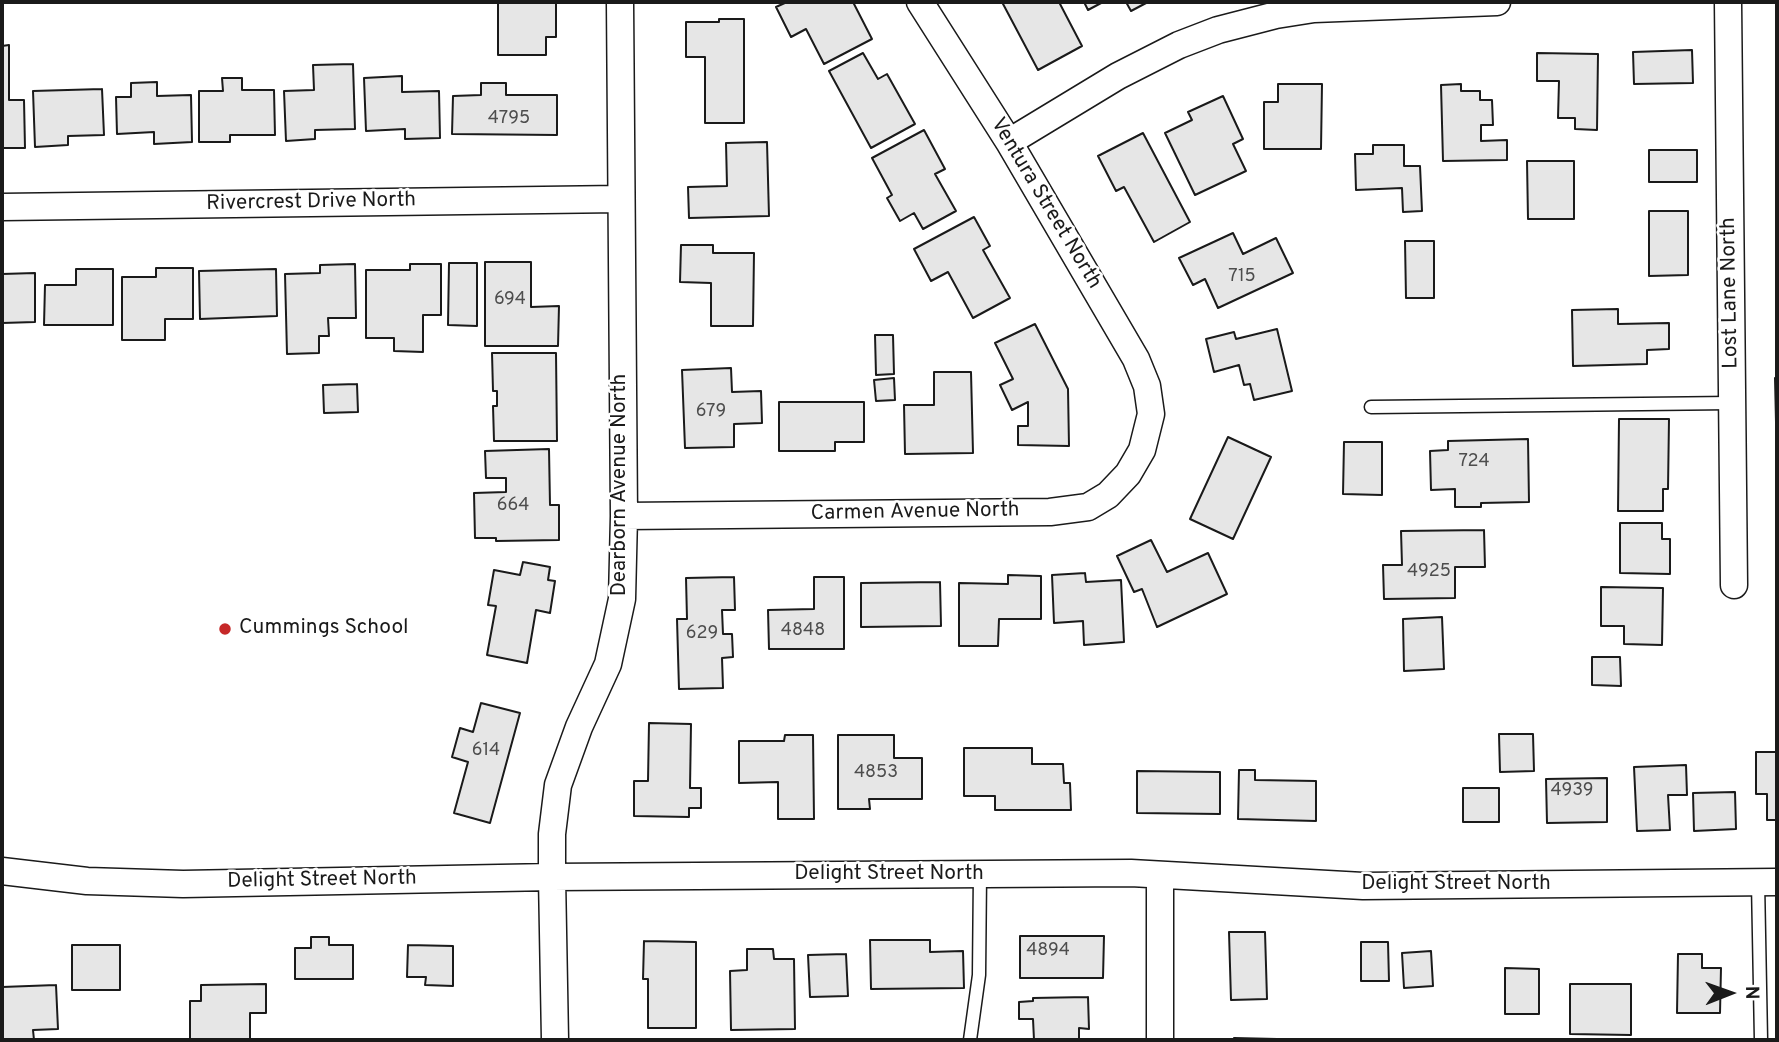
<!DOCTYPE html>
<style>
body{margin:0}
#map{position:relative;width:1779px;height:1042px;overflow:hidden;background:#fff;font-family:Overpass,sans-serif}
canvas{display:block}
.frame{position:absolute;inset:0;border:4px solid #1a1a1a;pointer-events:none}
.north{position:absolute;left:1695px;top:958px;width:70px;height:70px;-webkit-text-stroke:5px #fff;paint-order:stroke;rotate:89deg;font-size:19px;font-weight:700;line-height:28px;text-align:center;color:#1a1a1a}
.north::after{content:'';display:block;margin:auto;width:24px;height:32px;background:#1a1a1a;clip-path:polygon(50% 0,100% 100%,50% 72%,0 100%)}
</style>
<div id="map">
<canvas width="1779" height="1042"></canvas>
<div class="frame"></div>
<div class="north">N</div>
</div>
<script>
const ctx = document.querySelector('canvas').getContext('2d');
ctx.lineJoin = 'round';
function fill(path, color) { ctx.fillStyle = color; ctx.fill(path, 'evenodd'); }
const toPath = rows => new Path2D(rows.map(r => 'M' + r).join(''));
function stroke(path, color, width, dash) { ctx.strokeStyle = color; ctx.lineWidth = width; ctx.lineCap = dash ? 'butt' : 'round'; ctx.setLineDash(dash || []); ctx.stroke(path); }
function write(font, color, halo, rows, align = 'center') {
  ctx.font = font + ' Overpass,sans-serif'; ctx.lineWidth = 5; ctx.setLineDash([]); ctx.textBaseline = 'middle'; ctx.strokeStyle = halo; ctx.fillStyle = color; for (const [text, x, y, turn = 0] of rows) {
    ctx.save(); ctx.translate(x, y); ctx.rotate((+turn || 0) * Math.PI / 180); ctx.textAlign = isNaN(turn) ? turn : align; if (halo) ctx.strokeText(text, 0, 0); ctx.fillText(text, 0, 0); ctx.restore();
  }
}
const building = toPath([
 [498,2,556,2,556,37,546,37,546,55,498,55,498,2],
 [787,2,853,2,872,39,824,64,806,29,791,37,776,7,787,2],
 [1002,2,1059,2,1082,46,1038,70,1002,2],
 [1084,2,1103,2,1088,10,1084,2],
 [1126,2,1148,2,1131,11,1126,2],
 [719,19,744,19,744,123,705,123,705,57,686,57,686,22,719,22,719,19],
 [9,45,9,100,24,100,25,148,2,148,2,46,9,45],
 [1692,50,1693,83,1634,84,1633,52,1692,50],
 [863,53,878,79,887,74,915,124,871,148,829,71,863,53],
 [1537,53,1598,54,1597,130,1575,129,1575,118,1558,118,1559,81,1537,81,1537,53],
 [353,64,355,129,315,130,315,139,286,141,284,91,314,90,313,65,353,64],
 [402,76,402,92,439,91,440,138,405,139,405,129,366,131,364,78,402,76],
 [222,78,242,78,242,90,274,90,275,135,230,135,230,142,199,142,199,91,223,91,222,78],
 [157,82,157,96,191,95,192,142,154,144,154,132,117,134,116,97,131,97,131,83,157,82],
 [481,83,506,83,506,95,557,95,557,135,452,134,453,96,481,95,481,83],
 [1278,84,1322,84,1321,149,1264,149,1264,102,1278,102,1278,84],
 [1461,84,1461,91,1480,91,1480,100,1492,100,1493,125,1481,125,1481,141,1507,140,1507,160,1443,161,1441,85,1461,84],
 [102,89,104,135,68,136,68,145,35,147,33,91,102,89],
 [1223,96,1243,139,1233,144,1246,171,1195,195,1165,133,1192,120,1188,112,1223,96],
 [924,130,945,169,935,174,956,211,923,229,914,213,900,221,887,198,892,195,872,158,924,130],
 [1143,133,1190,222,1154,242,1124,187,1116,191,1098,156,1143,133],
 [767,142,769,216,689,218,688,187,727,186,726,143,767,142],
 [1373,145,1404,145,1404,166,1420,166,1422,211,1403,212,1402,188,1356,190,1355,154,1373,154,1373,145],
 [1649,150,1697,150,1697,182,1649,182,1649,150],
 [1527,161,1574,161,1574,219,1528,219,1527,161],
 [1649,211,1688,211,1688,275,1649,276,1649,211],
 [974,217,990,246,983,250,1010,298,973,318,948,272,931,281,914,249,974,217],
 [1233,233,1243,254,1276,238,1293,273,1218,308,1205,279,1193,285,1179,258,1233,233],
 [1405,241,1434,241,1434,298,1406,298,1405,241],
 [681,245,713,245,713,253,754,253,753,326,711,326,711,283,680,282,681,245],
 [485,262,531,262,531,307,559,306,558,346,485,346,485,262],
 [449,263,477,263,477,326,448,325,449,263],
 [355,264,356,318,328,318,329,336,319,336,319,353,287,354,285,274,320,273,320,265,355,264],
 [410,264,441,264,441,315,423,315,423,352,394,351,394,338,366,338,366,270,410,270,410,264],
 [156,268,193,268,193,319,165,319,165,340,122,340,122,277,156,277,156,268],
 [76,269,113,269,113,325,44,325,45,285,76,285,76,269],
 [276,269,277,316,200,319,199,271,276,269],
 [35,273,35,322,2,323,2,274,35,273],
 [1618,309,1618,324,1669,323,1669,349,1647,350,1647,364,1573,366,1572,310,1618,309],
 [1035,324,1068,389,1069,446,1018,445,1018,426,1028,426,1028,402,1012,410,1000,385,1013,379,995,343,1035,324],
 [1277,329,1292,391,1254,400,1250,384,1244,385,1239,365,1214,372,1206,339,1234,332,1236,339,1277,329],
 [875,335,893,335,894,374,876,375,875,335],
 [492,353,556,353,557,441,494,441,493,406,497,406,497,391,493,391,492,353],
 [731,368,732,392,761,391,762,423,734,424,734,447,685,448,682,370,731,368],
 [934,372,971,372,973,453,905,454,904,405,934,405,934,372],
 [894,378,895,400,876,401,874,380,894,378],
 [1775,378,1777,378,1777,422,1776,422,1775,378],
 [357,384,358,412,324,413,323,385,357,384],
 [779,402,864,402,864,442,835,442,835,451,779,451,779,402],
 [1619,419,1669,419,1668,489,1663,489,1663,511,1618,511,1619,419],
 [1228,437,1271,457,1233,539,1190,519,1228,437],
 [1528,439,1529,502,1481,503,1481,507,1455,507,1455,489,1431,490,1430,451,1448,450,1448,441,1528,439],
 [1344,442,1382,442,1382,495,1343,494,1344,442],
 [549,449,550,505,559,505,559,540,496,541,496,538,475,538,474,493,506,492,506,478,486,478,485,451,549,449],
 [1620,523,1662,523,1662,539,1670,539,1670,574,1620,573,1620,523],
 [1484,530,1485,567,1455,567,1455,598,1384,599,1383,565,1402,565,1401,531,1484,530],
 [1151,540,1167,572,1208,553,1227,594,1157,627,1142,589,1134,592,1117,556,1151,540],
 [523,562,550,567,548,580,555,581,550,613,536,610,527,663,487,655,496,606,488,605,494,570,520,575,523,562],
 [1085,573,1086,582,1121,580,1124,642,1084,645,1083,621,1054,623,1052,575,1085,573],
 [1008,575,1041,576,1041,619,999,619,998,646,959,646,959,583,1008,584,1008,575],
 [734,577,735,610,722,610,723,634,732,634,733,657,722,658,723,688,679,689,677,619,687,619,686,578,734,577],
 [814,577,844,577,844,649,769,649,768,610,814,609,814,577],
 [940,582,941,626,861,627,861,583,940,582],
 [1601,587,1663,588,1662,645,1624,644,1624,626,1601,626,1601,587],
 [1442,617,1444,669,1404,671,1403,619,1442,617],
 [1592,657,1620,657,1621,686,1592,685,1592,657],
 [481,703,520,713,490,823,454,813,468,762,452,757,460,728,473,732,481,703],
 [649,723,691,724,690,788,701,788,701,808,689,808,689,817,634,816,634,781,648,781,649,723],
 [1499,734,1533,734,1534,771,1500,772,1499,734],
 [785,735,813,735,814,819,778,819,778,782,739,783,739,741,784,741,785,735],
 [838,735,894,735,894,758,922,758,922,799,869,799,870,809,838,809,838,735],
 [964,748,1032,748,1032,764,1063,764,1064,783,1070,783,1071,810,995,810,995,796,964,796,964,748],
 [1756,752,1777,752,1777,820,1767,820,1767,794,1756,794,1756,752],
 [1686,765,1687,795,1668,795,1670,830,1637,831,1634,767,1686,765],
 [1239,770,1255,770,1255,780,1316,781,1316,821,1238,819,1239,770],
 [1137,771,1220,772,1220,814,1137,813,1137,771],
 [1607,778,1607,822,1547,823,1546,779,1607,778],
 [1463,788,1499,788,1499,822,1463,822,1463,788],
 [1735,792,1736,829,1694,831,1693,793,1735,792],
 [1229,932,1265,932,1267,999,1231,1000,1229,932],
 [1020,936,1104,936,1103,978,1020,978,1020,936],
 [311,937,329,937,329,945,353,945,353,979,295,979,295,948,311,948,311,937],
 [870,940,930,940,930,952,963,951,964,988,871,989,870,940],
 [644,941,696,942,696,1028,648,1028,648,979,643,979,644,941],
 [1361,942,1388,942,1389,981,1361,981,1361,942],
 [72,945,120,945,120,990,72,990,72,945],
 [408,945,453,946,453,986,425,985,426,977,407,977,408,945],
 [747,949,773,949,774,959,794,959,795,1029,731,1030,730,971,747,970,747,949],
 [1431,951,1433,986,1404,988,1402,953,1431,951],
 [846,954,848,996,810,997,808,955,846,954],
 [1678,954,1702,954,1702,968,1721,968,1720,1013,1677,1013,1678,954],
 [1505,968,1539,969,1539,1014,1505,1014,1505,968],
 [266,984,266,1013,250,1013,250,1040,190,1040,190,1001,201,1001,201,985,266,984],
 [1570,984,1631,984,1631,1035,1570,1034,1570,984],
 [56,985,58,1029,33,1030,34,1040,2,1040,2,987,56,985],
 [1088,997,1089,1029,1079,1028,1079,1040,1034,1040,1033,1019,1019,1019,1019,1002,1033,1001,1033,998,1088,997],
 [1234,1038,1277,1039,1277,1040,1234,1040,1234,1038]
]);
const service = toPath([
 [1371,407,1732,403],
 [1758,882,1761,1040],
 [970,1040,979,975,980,874]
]);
const minor = toPath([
 [1728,2,1734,585],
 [1009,142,1118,76,1179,45,1218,30,1276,15,1314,9,1497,2],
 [2,207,620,199],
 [624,516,1050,512,1088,507,1108,495,1128,474,1142,450,1151,414,1147,386,1136,359,1009,142,920,2],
 [2,871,87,881,183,884,552,877,1131,873,1363,886,1777,882],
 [1160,875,1160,1040],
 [555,1040,552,877,552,834,558,785,579,727,608,664,622,599,624,516,620,2]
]);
const markers = [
 [225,629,7,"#c62828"]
];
const numberNames = [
 ["4795",509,119],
 ["715",1242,277],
 ["694",510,300],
 ["679",711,412],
 ["724",1474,462],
 ["664",513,506],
 ["4925",1429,572],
 ["4848",803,631],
 ["629",702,634],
 ["614",486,751],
 ["4853",876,773],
 ["4939",1572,791],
 ["4894",1048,951]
];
const streetNames = [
 ["Rivercrest Drive North",311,203,-1],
 ["Ventura Street North",1045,204,59],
 ["Lost Lane North",1731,293,-91],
 ["Dearborn Avenue North",621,485,-90],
 ["Carmen Avenue North",915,513,-1],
 ["Delight Street North",889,875],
 ["Delight Street North",322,881,-1],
 ["Delight Street North",1456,885]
];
const poiNames = [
 ["Cummings School",239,629]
];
fill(building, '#e6e6e6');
stroke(building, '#1a1a1a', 2);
stroke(service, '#1a1a1a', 15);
stroke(minor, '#1a1a1a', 29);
stroke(service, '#fff', 12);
stroke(minor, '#fff', 26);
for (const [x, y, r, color] of markers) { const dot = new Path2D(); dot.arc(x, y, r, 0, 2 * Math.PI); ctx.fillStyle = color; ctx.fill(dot); stroke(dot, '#fff', 2.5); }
write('18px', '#4d4d4d', null, numberNames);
write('21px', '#1a1a1a', '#fff', streetNames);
write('21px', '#1a1a1a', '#fff', poiNames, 'left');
</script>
